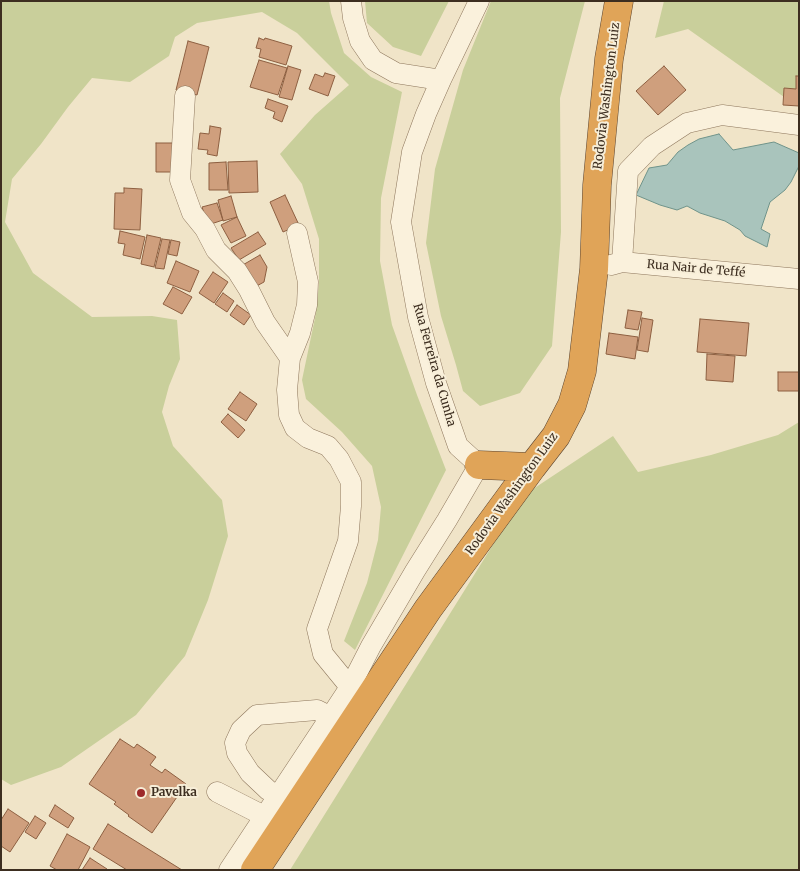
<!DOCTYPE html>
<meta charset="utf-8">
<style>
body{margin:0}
#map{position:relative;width:800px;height:871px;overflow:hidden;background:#f0e4c8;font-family:Merriweather,serif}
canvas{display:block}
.frame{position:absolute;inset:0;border:2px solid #3d2e20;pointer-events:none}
</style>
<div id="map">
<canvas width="800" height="871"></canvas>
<div class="frame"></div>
</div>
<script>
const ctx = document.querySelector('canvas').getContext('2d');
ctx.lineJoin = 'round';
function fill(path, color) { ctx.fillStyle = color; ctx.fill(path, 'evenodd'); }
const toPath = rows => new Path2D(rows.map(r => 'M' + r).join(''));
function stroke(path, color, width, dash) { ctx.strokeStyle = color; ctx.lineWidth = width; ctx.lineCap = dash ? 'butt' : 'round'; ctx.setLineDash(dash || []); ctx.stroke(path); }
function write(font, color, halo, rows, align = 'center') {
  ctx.font = font + ' Merriweather,serif'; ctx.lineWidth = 4; ctx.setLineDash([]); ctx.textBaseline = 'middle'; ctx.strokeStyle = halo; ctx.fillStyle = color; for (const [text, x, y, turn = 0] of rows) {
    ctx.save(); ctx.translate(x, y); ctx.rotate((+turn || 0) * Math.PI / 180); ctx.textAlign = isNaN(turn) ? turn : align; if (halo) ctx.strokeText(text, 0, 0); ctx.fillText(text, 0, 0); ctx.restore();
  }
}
const green = toPath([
 [1,1,329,1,331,13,344,53,371,77,402,92,381,198,380,261,392,325,417,395,446,470,355,650,344,641,367,583,378,540,381,507,372,466,342,432,306,399,302,380,315,318,319,285,319,239,302,184,280,154,315,115,349,85,297,33,262,12,197,23,175,37,169,56,130,82,92,78,68,107,41,144,12,179,5,222,33,273,92,317,152,316,177,320,180,359,169,386,162,412,173,446,222,500,228,536,208,600,185,656,136,715,61,767,11,785,1,779],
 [365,1,449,1,421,56,393,47,367,23],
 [491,1,585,1,560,98,561,232,552,346,520,393,480,406,463,391,456,365,441,316,426,243,435,169,463,70],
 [664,1,799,1,799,92,784,97,688,29,655,38],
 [799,422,799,870,290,870,524,495,613,436,638,472,711,455,778,435]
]);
const water = toPath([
 [719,134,733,150,774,142,799,153,799,166,791,182,785,190,770,202,761,229,770,234,767,247,745,236,740,230,725,221,700,213,687,206,677,210,660,205,636,195,649,168,667,165,678,152,688,145,699,139,719,134]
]);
const building = toPath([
 [259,38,264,40,265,38,292,46,286,65,259,57,261,49,256,48,259,38],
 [188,41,209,47,197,95,176,90,188,41],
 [259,60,287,68,278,95,250,87,259,60],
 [288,66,301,70,292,100,279,97,288,66],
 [664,66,686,90,658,115,636,91,664,66],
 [325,73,335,76,328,96,309,89,315,74,323,77,325,73],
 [796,76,799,76,799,106,783,105,784,88,796,89,796,76],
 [268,99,288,106,282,122,273,118,275,112,265,108,268,99],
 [210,126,221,128,217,156,207,154,208,150,198,149,200,133,209,134,210,126],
 [156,143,174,143,173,172,156,172,156,143],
 [257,161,258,192,229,193,228,162,257,161],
 [226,162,228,190,209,190,209,163,226,162],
 [124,188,142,189,140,230,114,229,115,193,124,193,124,188],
 [285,195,299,225,283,232,270,202,285,195],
 [231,196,237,217,223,221,218,200,231,196],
 [217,203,223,220,208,225,202,207,217,203],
 [237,217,246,236,231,243,221,225,237,217],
 [120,231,145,237,140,259,123,255,125,244,118,243,120,231],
 [258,232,266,244,239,260,231,248,258,232],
 [147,235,161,238,154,267,141,264,147,235],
 [162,239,170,240,164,269,155,268,162,239],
 [171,240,180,242,177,256,168,254,171,240],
 [260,255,267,267,264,282,253,288,241,266,260,255],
 [176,261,199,271,190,292,167,283,176,261],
 [213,272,228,282,214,303,199,293,213,272],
 [173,287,192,297,182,314,163,304,173,287],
 [223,293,234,301,227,312,215,304,223,293],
 [237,305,251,315,244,325,230,315,237,305],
 [628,310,642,312,638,330,625,328,628,310],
 [642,318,653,320,648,352,637,350,642,318],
 [700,319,749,323,746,356,697,352,700,319],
 [609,333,638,337,635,359,606,354,609,333],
 [707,354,735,356,733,382,706,380,707,354],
 [778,372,799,372,799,391,778,391,778,372],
 [240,392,257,404,246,421,228,409,240,392],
 [228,414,245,430,238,438,221,422,228,414],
 [120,739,134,748,137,744,156,757,150,765,162,773,165,769,186,784,152,833,128,816,129,815,114,804,116,802,89,784,120,739],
 [55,805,74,818,68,828,49,816,55,805],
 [8,809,29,823,10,852,1,846,1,820,8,809],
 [35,816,46,823,36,839,25,832,35,816],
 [108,824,182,870,127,870,93,849,108,824],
 [67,834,90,847,78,870,57,870,50,866,67,834],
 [90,858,107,869,106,870,82,870,90,858]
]);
const minor = toPath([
 [351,1,353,18,360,41,373,60,396,73,441,80],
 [185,96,180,180,192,213,205,229,216,250,237,271,249,290,265,322,290,358],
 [622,262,628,171,652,146,687,123,722,115,799,125],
 [611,265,622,262,799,279],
 [350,687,371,646,415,571,447,520,479,465,458,446,436,383,418,317,401,222,412,152,426,114,441,80,479,1],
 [217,792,276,822],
 [278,796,268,790,250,773,237,753,235,743,241,730,257,715,317,710,341,722],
 [229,870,331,716,350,687,323,654,317,629,348,541,351,506,351,482,339,459,328,446,308,438,295,428,289,415,287,390,290,358,300,333,307,305,308,282,297,233]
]);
const highway = toPath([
 [479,465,532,467],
 [255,870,428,609,532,467,556,436,572,405,582,371,594,269,597,185,609,59,619,1]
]);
const markers = [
 [141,793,5,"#9e2a2b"]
];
const streetNames = [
 ["Rodovia Washington Luiz",607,96,-83],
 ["Rua Nair de Teffé",696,269,5],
 ["Rua Ferreira da Cunha",434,365,74],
 ["Rodovia Washington Luiz",512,494,-54]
];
const poiNames = [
 ["Pavelka",151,793]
];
fill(green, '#c9cf9b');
fill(water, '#a9c4bc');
stroke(water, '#6f938a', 1);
fill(building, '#cf9f7d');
stroke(building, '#8d5f41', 1);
stroke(minor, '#8d765c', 21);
stroke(highway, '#5b4430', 29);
stroke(minor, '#faf1dc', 20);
stroke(highway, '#e0a458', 28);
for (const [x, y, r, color] of markers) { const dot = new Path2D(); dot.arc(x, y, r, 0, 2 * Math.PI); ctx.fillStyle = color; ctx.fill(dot); stroke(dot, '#f7eed8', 2); }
write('12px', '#3d2e20', '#f7eed8', streetNames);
write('bold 12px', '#3d2e20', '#f7eed8', poiNames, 'left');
</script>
